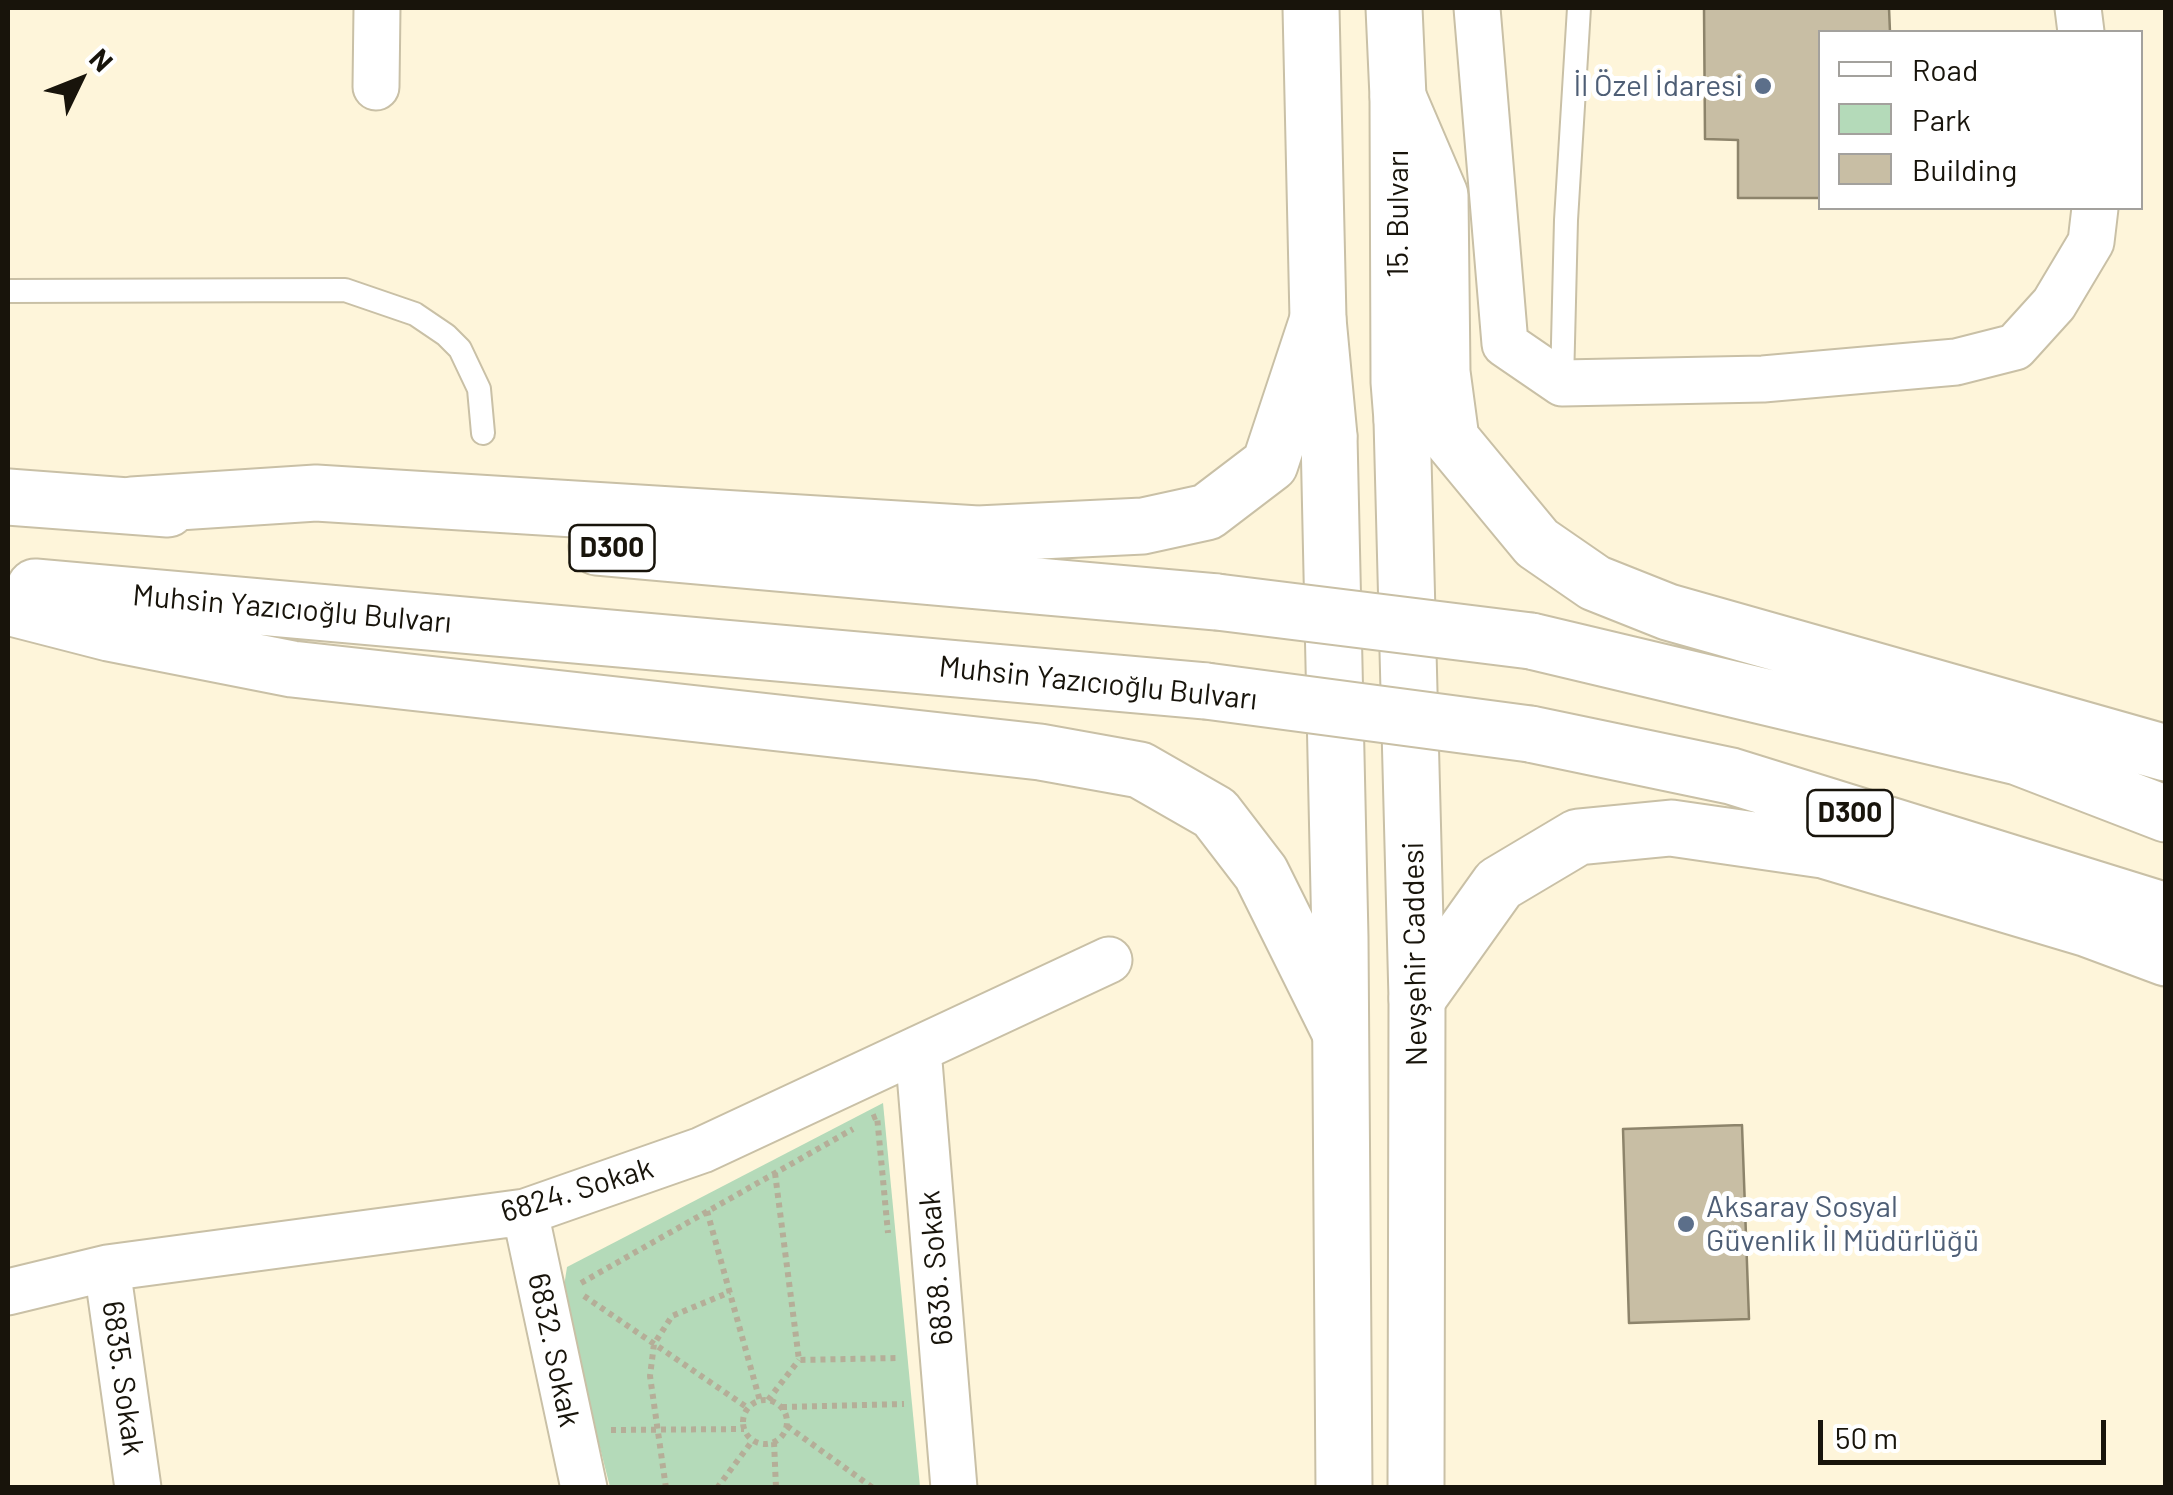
<!DOCTYPE html>
<meta charset="utf-8">
<style>
body{margin:0}
#map{position:relative;width:2173px;height:1495px;overflow:hidden;background:#fef5da;font-family:Barlow,sans-serif}
canvas{display:block}
.frame{position:absolute;inset:0;border:10px solid #18140b;pointer-events:none}
.legend{position:absolute;left:1818px;top:30px;width:325px;height:180px;box-sizing:border-box;background:#fff;border:2px solid #a3a19d;margin:0;padding:12px 18px;list-style:none;font-size:30px;color:#18140b}
.legend li{display:flex;align-items:center;gap:20px;height:50px}
.legend b{width:50px;border:2px solid #a3a19d}
.north{position:absolute;left:30px;top:30px;width:100px;height:100px;-webkit-text-stroke:8px #fff;paint-order:stroke;rotate:47deg;font-size:28px;font-weight:700;line-height:40px;text-align:center;color:#18140b}
.north::after{content:'';display:block;margin:auto;width:35px;height:45px;background:#18140b;clip-path:polygon(50% 0,100% 100%,50% 72%,0 100%)}
.scale{position:absolute;left:1818px;top:1420px;width:288px;height:45px;box-sizing:border-box;border:5px solid #18140b;border-top:0;padding-left:12px;font-size:30px;line-height:35px;white-space:nowrap;color:#18140b;-webkit-text-stroke:8px #fff;paint-order:stroke}
</style>
<div id="map">
<canvas width="2173" height="1495"></canvas>
<div class="frame"></div>
<ul class="legend">
<li><b style="height:12px;background:#fff"></b>Road</li>
<li><b style="height:28px;background:#b4dab9"></b>Park</li>
<li><b style="height:28px;background:#c8bea4"></b>Building</li>
</ul>
<div class="north">N</div>
<div class="scale">50 m</div>
</div>
<script>
const ctx = document.querySelector('canvas').getContext('2d');
ctx.lineJoin = 'round';
function fill(path, color) { ctx.fillStyle = color; ctx.fill(path, 'evenodd'); }
const toPath = rows => new Path2D(rows.map(r => 'M' + r).join(''));
function stroke(path, color, width, dash) { ctx.strokeStyle = color; ctx.lineWidth = width; ctx.lineCap = dash ? 'butt' : 'round'; ctx.setLineDash(dash || []); ctx.stroke(path); }
function write(font, color, halo, rows, align = 'center') {
  ctx.font = font + ' Barlow,sans-serif'; ctx.lineWidth = 10; ctx.setLineDash([]); ctx.textBaseline = 'middle'; ctx.strokeStyle = halo; ctx.fillStyle = color; for (const [text, x, y, turn = 0] of rows) {
    ctx.save(); ctx.translate(x, y); ctx.rotate((+turn || 0) * Math.PI / 180); ctx.textAlign = isNaN(turn) ? turn : align; if (halo) ctx.strokeText(text, 0, 0); ctx.fillText(text, 0, 0); ctx.restore();
  }
}
const green = toPath([
 [883,1103,920,1487,610,1487,562,1299,567,1267]
]);
const building = toPath([
 [1704,8,1889,8,1890,32,1820,32,1820,198,1738,198,1738,140,1705,139,1704,8],
 [1742,1125,1749,1319,1629,1323,1623,1129,1742,1125]
]);
const path = toPath([
 [872,1118,877,1116,888,1233],
 [775,1173,799,1360,899,1358],
 [707,1211,760,1401],
 [581,1283,853,1129],
 [584,1296,748,1408],
 [768,1400,799,1360],
 '743 1422a22 22 0 1 1 44 0a22 22 0 1 1-44 0Z',
 [782,1407,904,1404],
 [787,1426,873,1488],
 [611,1430,744,1429],
 [774,1442,776,1488],
 [666,1488,650,1376,654,1344,672,1316,730,1292],
 [717,1488,753,1440]
]);
const lane = toPath([
 [8,291,345,290,415,314,446,335,460,349,479,389,483,433],
 [1562,383,1566,220,1579,8]
]);
const street = toPath([
 [1477,8,1505,344,1562,383,1763,379,1956,362,2015,347,2054,304,2091,242,2095,208],
 [2078,8,2081,32],
 [376,87,377,8],
 [918,1049,954,1488],
 [525,1212,584,1488],
 [107,1268,138,1488],
 [8,1292,107,1268,525,1212,702,1150,1109,960]
]);
const secondary = toPath([
 [1311,8,1318,319,1329,436],
 [1394,8,1398,97,1399,382,1402,420]
]);
const primary = toPath([
 [1402,420,1417,999,1416,1488],
 [1329,436,1340,938,1344,1488]
]);
const highway = toPath([
 [1398,97,1440,195,1442,372,1451,439,1537,543,1595,583,1668,612,2166,753],
 [8,497,168,509],
 [132,505,316,493,978,534,1143,526,1207,512,1270,464,1318,319],
 [597,547,1217,602],
 [35,587,1206,691],
 [8,607,109,633,292,669,1040,752,1140,770,1215,813,1261,873,1340,1032],
 [1531,641,2018,757,2166,814],
 [1530,734,1731,776,2166,911],
 [1417,999,1499,884,1578,837,1671,828,1823,850,2088,929,2166,958]
]);
const highwayBridge = toPath([
 [1217,602,1531,641],
 [1206,691,1530,734]
]);
const markers = [
 [1763,86,10,"#5c6f8a"],
 [1686,1224,10,"#5c6f8a"]
];
const shields = [
 [612,548,85],
 [1850,813,85]
];
const shieldNames = [
 ["D300",612,548],
 ["D300",1850,813]
];
const serviceNames = [
 ["İl Özel İdaresi",1743,86],
 ["Aksaray Sosyal",1706,1207,"left"],
 ["Güvenlik İl Müdürlüğü",1706,1241,"left"]
];
const streetNames = [
 ["15. Bulvarı",1398,214,-90],
 ["Muhsin Yazıcıoğlu Bulvarı",292,609,5],
 ["Muhsin Yazıcıoğlu Bulvarı",1098,683,6],
 ["Nevşehir Caddesi",1415,954,-91],
 ["6824. Sokak",577,1190,-17],
 ["6838. Sokak",936,1268,-95],
 ["6832. Sokak",554,1350,78],
 ["6835. Sokak",123,1378,82]
];
fill(green, '#b4dab9');
fill(building, '#c8bea4');
stroke(building, '#8d846b', 2.5);
stroke(lane, '#c9c0a6', 26);
stroke(street, '#c9c0a6', 49);
stroke(secondary, '#c9c0a6', 59);
stroke(primary, '#c9c0a6', 59);
stroke(highway, '#c9c0a6', 59);
stroke(path, '#b5ae98', 6, [5, 5]);
stroke(lane, '#fff', 22);
stroke(street, '#fff', 45);
stroke(secondary, '#fff', 55);
stroke(primary, '#fff', 55);
stroke(highway, '#fff', 55);
stroke(highwayBridge, '#c9c0a6', 59, []);
stroke(highwayBridge, '#fff', 55);
for (const [x, y, r, color] of markers) { const dot = new Path2D(); dot.arc(x, y, r, 0, 2 * Math.PI); ctx.fillStyle = color; ctx.fill(dot); stroke(dot, '#fff', 4); }
for (const [x, y, w] of shields) { const box = new Path2D(); box.roundRect(x - w / 2, y - 23, w, 46, 8); ctx.fillStyle = '#fff'; ctx.fill(box); stroke(box, '#18140b', 2.5); }
write('bold 28px', '#18140b', null, shieldNames);
write('30px', '#4e5e75', '#fff', serviceNames, 'right');
write('30px', '#18140b', '#fff', streetNames);
</script>
